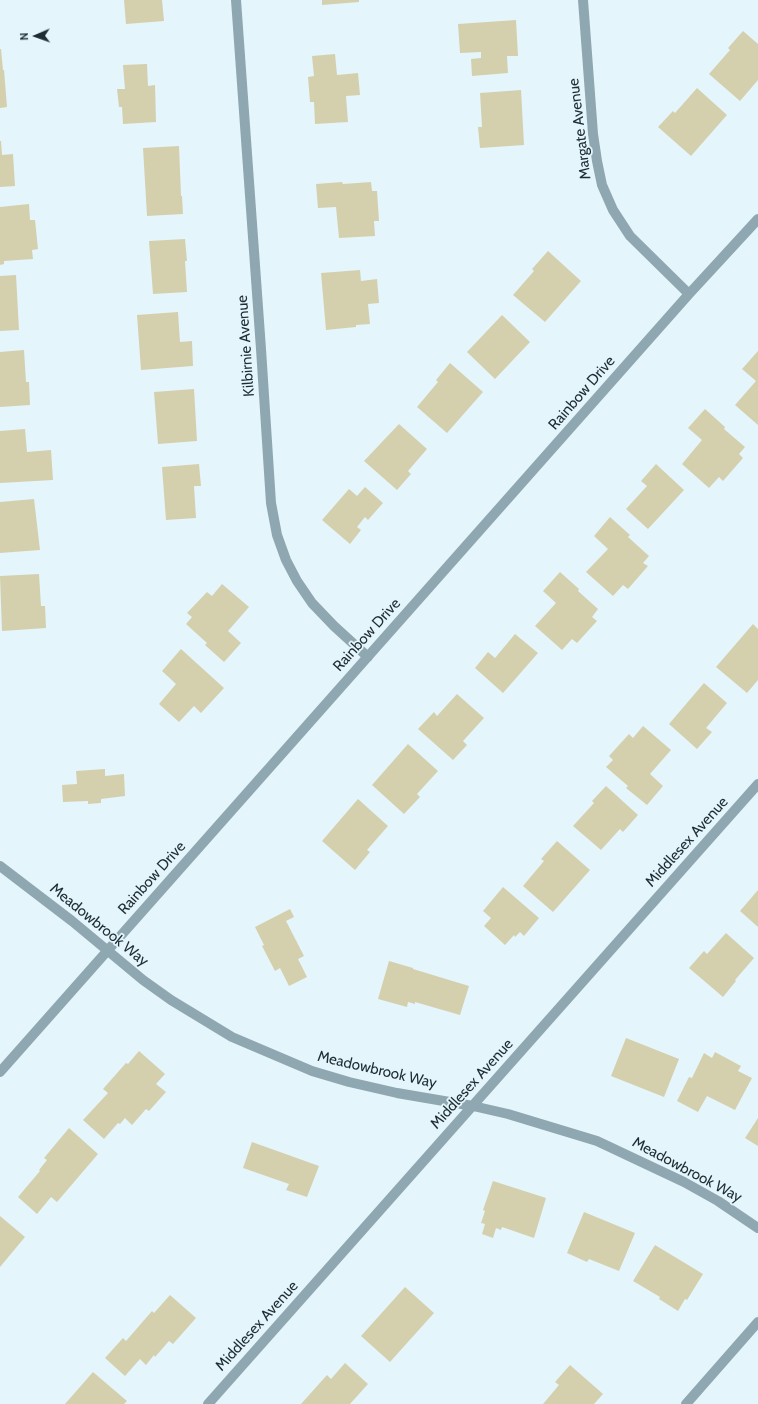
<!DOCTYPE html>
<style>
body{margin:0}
#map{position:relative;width:758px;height:1404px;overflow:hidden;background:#e5f5fc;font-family:Cabin,sans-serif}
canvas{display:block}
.north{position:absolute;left:16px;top:16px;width:40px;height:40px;-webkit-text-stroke:3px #e5f5fc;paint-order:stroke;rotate:268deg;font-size:11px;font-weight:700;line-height:16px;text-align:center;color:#1e2d34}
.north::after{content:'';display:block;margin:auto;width:14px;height:18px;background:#1e2d34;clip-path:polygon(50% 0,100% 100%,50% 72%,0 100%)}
</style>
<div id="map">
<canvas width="758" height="1404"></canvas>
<div class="north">N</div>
</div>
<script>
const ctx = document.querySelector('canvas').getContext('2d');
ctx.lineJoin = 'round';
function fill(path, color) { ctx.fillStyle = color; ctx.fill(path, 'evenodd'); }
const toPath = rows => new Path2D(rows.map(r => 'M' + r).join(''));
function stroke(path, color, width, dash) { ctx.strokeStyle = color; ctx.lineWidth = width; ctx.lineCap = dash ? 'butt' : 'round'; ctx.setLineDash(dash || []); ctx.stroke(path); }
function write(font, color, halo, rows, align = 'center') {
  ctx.font = font + ' Cabin,sans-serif'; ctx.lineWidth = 3.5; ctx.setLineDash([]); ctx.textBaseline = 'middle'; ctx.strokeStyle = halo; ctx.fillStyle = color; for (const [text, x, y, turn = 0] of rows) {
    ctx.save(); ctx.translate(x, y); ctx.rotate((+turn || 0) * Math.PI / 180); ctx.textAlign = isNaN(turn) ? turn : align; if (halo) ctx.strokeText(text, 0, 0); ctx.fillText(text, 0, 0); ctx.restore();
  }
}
const building = toPath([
 [124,0,162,0,164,21,126,24],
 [322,0,359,0,359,2,322,5],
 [516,20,518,56,507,56,508,73,472,76,471,59,481,58,481,52,460,53,458,24],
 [743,31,758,44,758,80,740,101,709,74,730,50,728,48],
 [0,49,1,49,3,70,4,70,7,107,0,108],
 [335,54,337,75,358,73,360,95,346,96,348,122,315,124,314,102,310,102,308,77,314,76,312,56],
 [147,64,148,86,155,85,156,122,123,124,122,107,119,107,117,89,125,89,123,65],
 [697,88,727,115,691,156,658,127,673,111,675,113],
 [521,90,524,145,480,148,478,127,482,127,480,93],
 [0,141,1,141,2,155,13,154,15,186,0,187],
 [179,146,181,196,182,196,183,214,147,216,143,148],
 [342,182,343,184,371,182,372,191,377,191,379,221,374,221,375,236,339,238,336,207,318,208,316,184],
 [29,204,30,220,35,220,38,249,32,250,33,259,4,261,4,264,0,265,0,207],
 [185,239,187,261,185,261,187,292,153,294,149,241],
 [548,251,581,281,545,322,513,295,534,271,532,269],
 [360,270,361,281,377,279,379,303,368,304,370,324,356,325,356,327,326,330,321,273],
 [16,275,19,330,0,331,0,276],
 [178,312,180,342,192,341,193,366,141,370,137,315],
 [502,315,530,342,495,379,467,352],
 [24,350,26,382,29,382,30,405,0,407,0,352],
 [758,351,758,425,735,405,756,381,742,369],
 [450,363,483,392,447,433,417,407,438,382,436,380],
 [194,389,197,441,158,444,154,392],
 [705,409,725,427,724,429,745,447,739,454,743,458,723,481,719,477,709,488,682,464,702,440,688,428],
 [399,424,427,449,408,471,411,474,397,490,364,461],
 [25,429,27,452,51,450,53,480,0,483,0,431],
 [199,464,201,486,194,486,196,518,166,520,162,467],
 [656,464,684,490,648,529,626,509,647,486,641,481],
 [365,487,383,503,368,520,365,517,357,527,361,530,350,544,322,520,349,489,357,496],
 [34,499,40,550,0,553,0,502],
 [610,517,630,535,628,537,649,556,643,563,648,566,628,589,623,585,613,596,586,572,608,549,594,536],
 [560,572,579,589,578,591,598,609,592,617,597,621,577,643,572,639,562,650,535,626,556,603,543,591],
 [39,574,41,606,45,606,46,628,2,631,0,576],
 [222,584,249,607,228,631,241,643,224,662,205,645,207,643,186,624,192,617,187,613,207,592,212,596],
 [753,624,758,629,758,680,747,693,716,667],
 [515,634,538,653,503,693,475,668,488,652,495,658],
 [181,649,224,688,201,713,194,706,179,722,159,704,176,684,162,671],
 [704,683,727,703,706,728,712,732,697,749,669,724],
 [457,694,484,718,463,741,467,745,453,760,418,729,434,712,437,716],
 [643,726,671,750,650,774,663,786,647,805,626,788,628,786,606,767,613,760,609,756,629,734,633,738],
 [408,744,438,771,417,794,420,797,404,814,372,785],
 [105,769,105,776,124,774,125,796,101,799,101,803,88,804,88,801,63,802,62,785,77,784,76,771],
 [606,786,638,815,623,832,620,829,601,850,573,826,594,803,592,801],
 [358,799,388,826,367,850,370,852,355,870,322,841],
 [557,841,590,870,553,912,523,886,544,861,541,859],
 [503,887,539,918,524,936,520,932,515,937,514,935,505,945,484,926,491,918,483,911],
 [758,890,758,927,740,911],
 [290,909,294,917,286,921,304,956,298,959,307,977,289,986,280,968,275,971,262,946,264,945,255,927],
 [726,933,754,958,735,980,736,981,723,997,689,968,704,951,707,954],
 [389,961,413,968,413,969,469,986,460,1015,415,1002,415,1004,408,1002,407,1007,378,999],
 [626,1038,679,1059,664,1097,611,1076],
 [139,1051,165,1074,156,1084,166,1092,149,1111,146,1109,132,1125,125,1118,120,1124,118,1123,104,1139,83,1120,108,1093,103,1089,126,1063,128,1064],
 [715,1052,741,1066,738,1071,752,1078,735,1110,707,1096,698,1112,677,1101,689,1077,692,1078,704,1053,712,1058],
 [758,1118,758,1146,745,1138],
 [69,1128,98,1154,57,1202,51,1197,37,1214,18,1197,40,1171,39,1170,47,1160,44,1158],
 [252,1142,319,1166,307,1197,286,1190,289,1184,243,1168],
 [493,1181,546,1198,534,1238,502,1227,501,1230,496,1228,493,1238,482,1234,485,1224,481,1223,485,1211,483,1210],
 [584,1212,635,1233,619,1271,589,1259,587,1262,567,1253],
 [0,1216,25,1237,0,1267],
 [655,1245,703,1274,687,1300,685,1299,678,1311,659,1299,660,1297,633,1281],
 [405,1287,434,1313,390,1362,361,1336],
 [170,1295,196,1318,173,1344,169,1341,155,1357,154,1355,146,1365,140,1359,125,1376,105,1358,123,1338,126,1341,152,1311,154,1313],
 [345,1363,368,1384,350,1404,301,1404,327,1375,331,1379],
 [570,1365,603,1394,594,1404,543,1404,559,1385,555,1382],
 [93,1372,127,1401,124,1404,65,1404]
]);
const minor = toPath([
 [236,0,261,349,271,503,277,535,286,560,297,581,312,603,334,626,368,657],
 [583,0,593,134,597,161,602,185,613,210,630,236,689,294],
 [0,866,72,921,143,980,171,1000,232,1037,312,1071,349,1082,397,1093,473,1106,508,1114,597,1141,684,1182,718,1201,758,1228],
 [0,1072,689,294,758,219],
 [208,1404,758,784],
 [686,1404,758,1322]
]);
const streetNames = [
 ["Margate Avenue",580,129,-97],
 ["Kilbirnie Avenue",246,346,-94],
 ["Rainbow Drive",582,393,-49],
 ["Rainbow Drive",367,635,-48],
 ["Middlesex Avenue",687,842,-48],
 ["Rainbow Drive",152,878,-48],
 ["Meadowbrook Way",99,925,39],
 ["Meadowbrook Way",377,1070,13],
 ["Middlesex Avenue",472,1084,-48],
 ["Meadowbrook Way",687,1170,28],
 ["Middlesex Avenue",257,1326,-48]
];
fill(building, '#d4d0ad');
stroke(minor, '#8fa7b1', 10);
write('15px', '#1e2d34', '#e5f5fc', streetNames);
</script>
